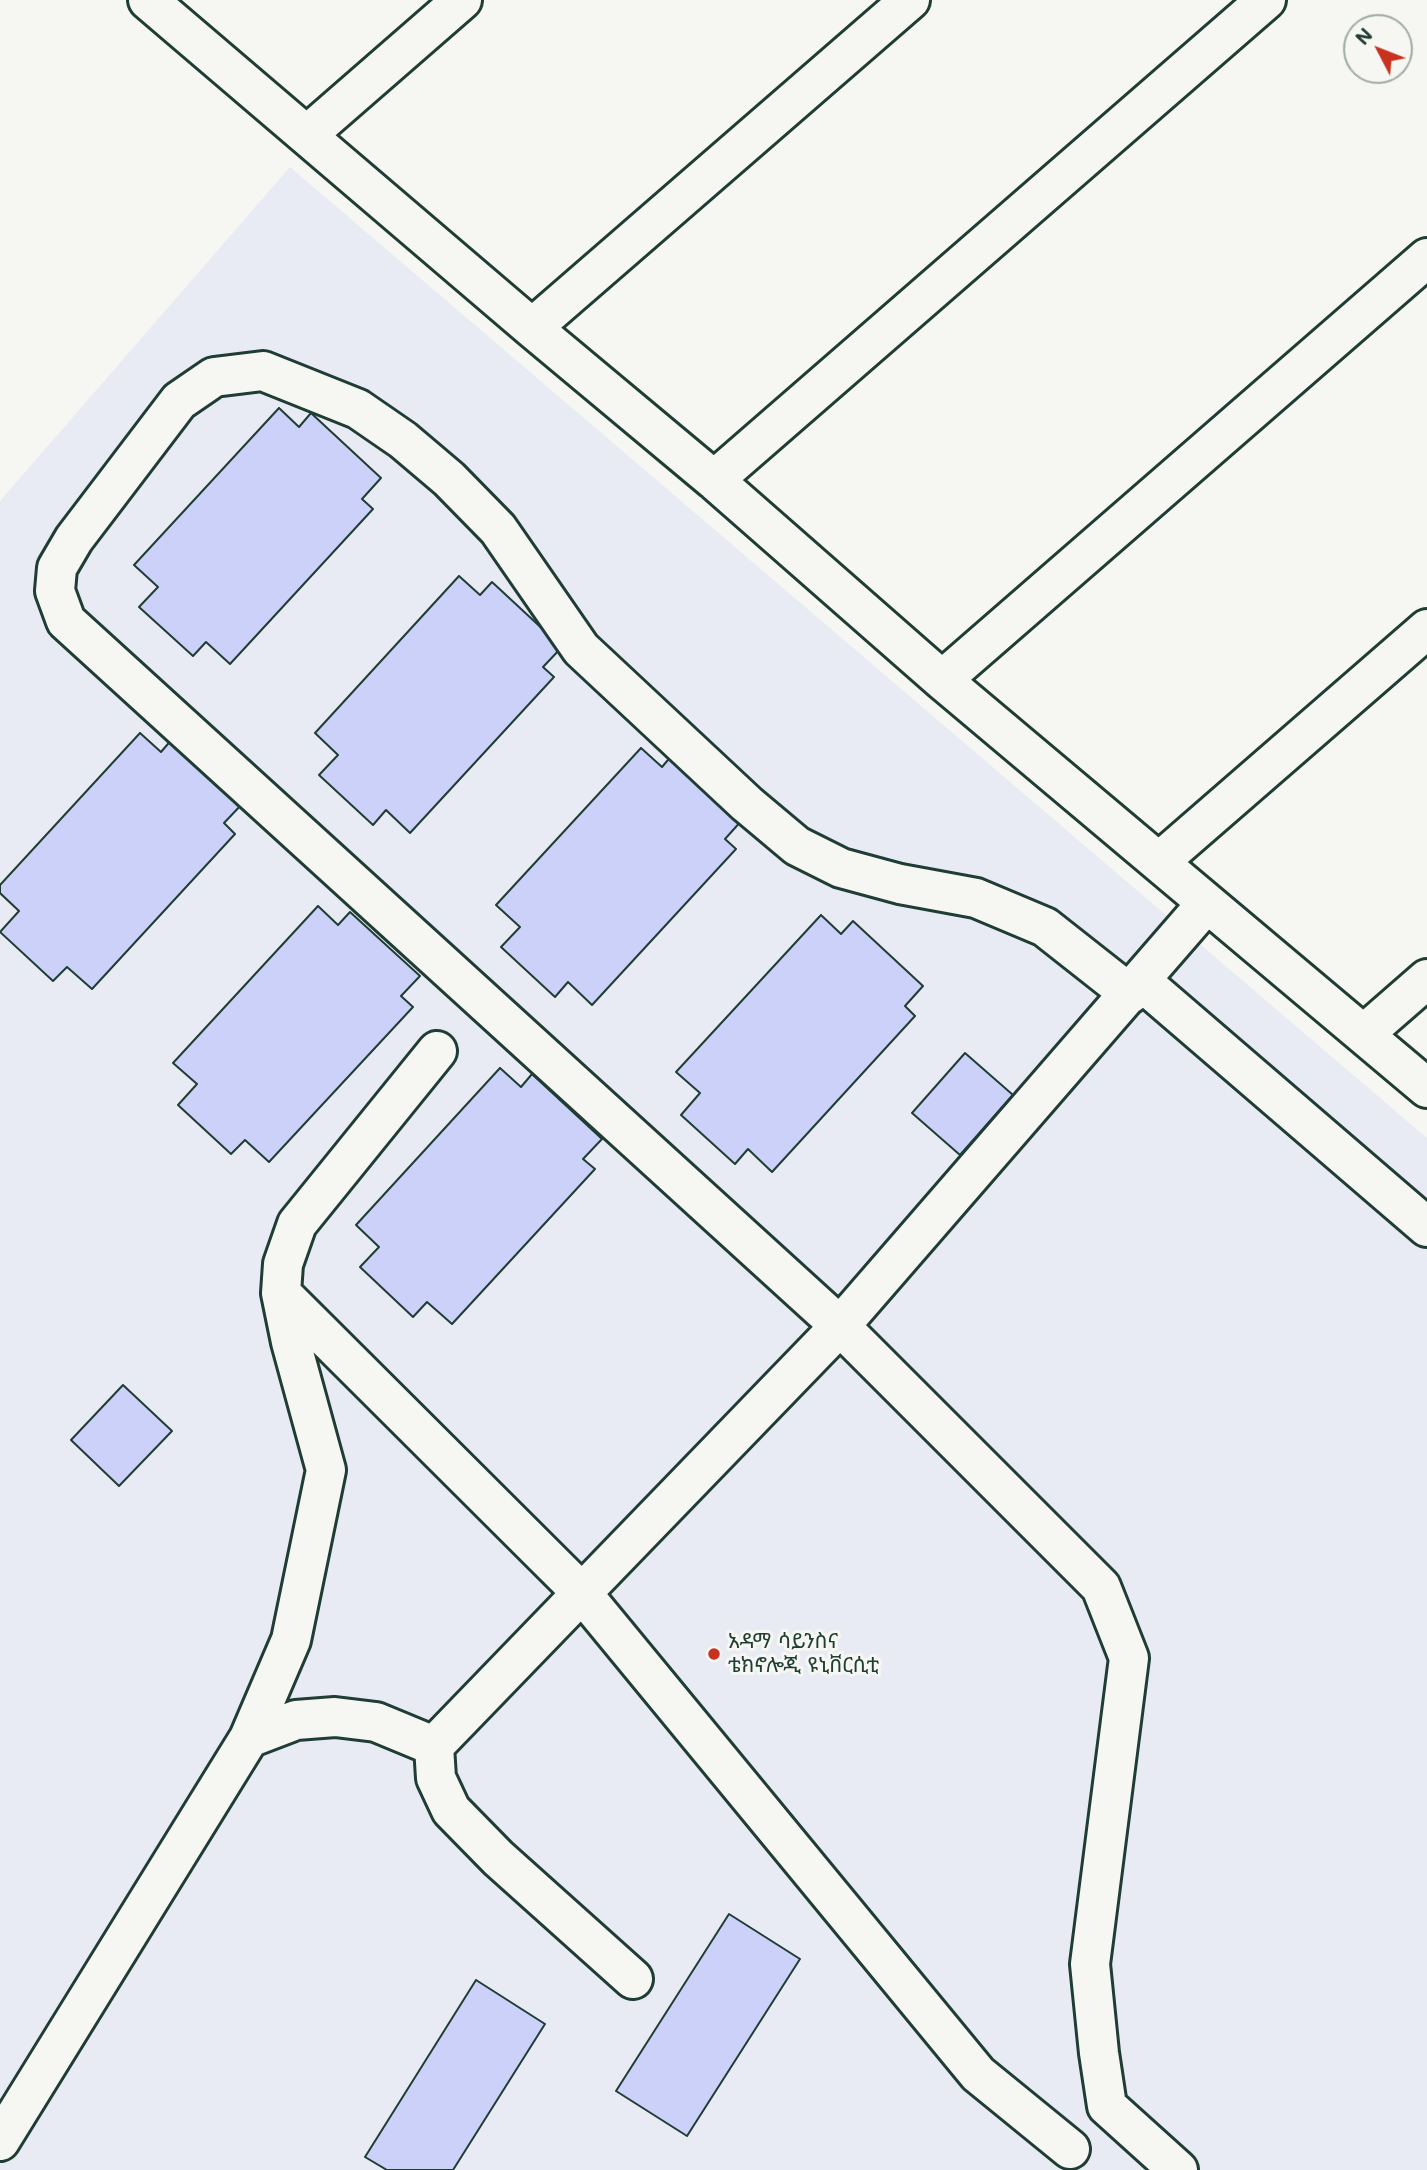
<!DOCTYPE html>
<meta charset="utf-8">
<style>
body{margin:0}
#map{position:relative;width:1427px;height:2170px;overflow:hidden;background:#f6f6f2;font-family:Mali,sans-serif}
canvas{display:block}
.north{position:absolute;left:1343px;top:14px;width:70px;height:70px;box-sizing:border-box;background:#f6f6f2;border:2px solid #a0aca6;border-radius:50%;rotate:312deg;font-size:19px;font-weight:700;line-height:28px;text-align:center;color:#1f3d34}
.north::after{content:'';display:block;margin:auto;width:24px;height:32px;background:#c8321e;clip-path:polygon(50% 0,100% 100%,50% 72%,0 100%)}
</style>
<div id="map">
<canvas width="1427" height="2170"></canvas>
<div class="north">N</div>
</div>
<script>
const ctx = document.querySelector('canvas').getContext('2d');
ctx.lineJoin = 'round';
function fill(path, color) { ctx.fillStyle = color; ctx.fill(path, 'evenodd'); }
const toPath = rows => new Path2D(rows.map(r => 'M' + r).join(''));
function stroke(path, color, width, dash) { ctx.strokeStyle = color; ctx.lineWidth = width; ctx.lineCap = dash ? 'butt' : 'round'; ctx.setLineDash(dash || []); ctx.stroke(path); }
function write(font, color, halo, rows, align = 'center') {
  ctx.font = font + ' Mali,"Noto Sans Ethiopic",sans-serif'; ctx.lineWidth = 6; ctx.setLineDash([]); ctx.textBaseline = 'middle'; ctx.strokeStyle = halo; ctx.fillStyle = color; for (const [text, x, y, turn = 0] of rows) {
    ctx.save(); ctx.translate(x, y); ctx.rotate((+turn || 0) * Math.PI / 180); ctx.textAlign = isNaN(turn) ? turn : align; if (halo) ctx.strokeText(text, 0, 0); ctx.fillText(text, 0, 0); ctx.restore();
  }
}
const built = toPath([
 [290,167,1427,1138,1427,2170,0,2170,0,501]
]);
const building = toPath([
 [279,408,299,427,311,413,381,478,362,499,373,509,230,664,206,642,193,656,139,607,158,587,134,565,279,408],
 [459,576,480,595,492,582,562,647,543,667,554,677,410,833,386,810,373,825,319,775,338,755,315,733,459,576],
 [140,733,161,752,173,738,243,803,224,823,235,834,92,989,67,967,53,981,0,932,19,911,0,893,0,885,140,733],
 [641,748,662,767,673,754,743,819,725,839,736,849,592,1005,568,982,555,997,501,947,520,927,496,905,641,748],
 [318,906,338,925,350,912,420,976,401,996,413,1007,269,1162,245,1140,231,1154,178,1105,197,1084,173,1063,318,906],
 [821,915,841,934,853,921,923,986,905,1006,915,1016,772,1172,748,1149,735,1164,681,1115,700,1093,676,1072,821,915],
 [965,1053,1013,1095,960,1155,912,1113,965,1053],
 [500,1068,521,1087,532,1074,602,1139,583,1159,595,1169,452,1324,427,1302,413,1317,360,1267,379,1247,356,1225,500,1068],
 [123,1385,172,1431,119,1486,71,1440,123,1385],
 [729,1914,800,1959,687,2136,616,2091,729,1914],
 [476,1980,545,2024,453,2170,387,2170,365,2157,476,1980]
]);
const minor = toPath([
 [148,0,532,328,714,480,942,680,1427,1088],
 [307,135,462,0],
 [532,328,910,0],
 [714,480,1266,0],
 [942,680,1427,258],
 [1159,862,1427,629],
 [1141,981,1427,1227],
 [1130,994,1045,927,976,898,900,884,841,868,797,846,747,804,581,649,498,529,449,479,403,440,358,409,263,371,214,377,179,401,74,539,57,568,55,591,66,621,840,1326,1101,1587,1129,1658,1090,1964,1099,2053,1107,2106,1178,2170],
 [1364,1034,1427,979],
 [281,1293,581,1592,978,2074,1070,2149],
 [249,1738,296,1720,335,1717,376,1722,434,1746],
 [633,1979,498,1858,451,1810,436,1778,434,1746,840,1326,1207,903],
 [0,2141,249,1738,291,1640,326,1470,291,1342,281,1293,283,1264,297,1224,437,1051]
]);
const markers = [
 [714,1654,7,"#c8321e"]
];
const poiNames = [
 ["አዳማ ሳይንስና",728,1642],
 ["ቴክኖሎጂ ዩኒቨርሲቲ",728,1666]
];
fill(built, '#e9ebf4');
fill(building, '#cbd1f9');
stroke(building, '#1f3d34', 2);
stroke(minor, '#1f3d34', 44);
stroke(minor, '#f6f6f2', 38);
for (const [x, y, r, color] of markers) { const dot = new Path2D(); dot.arc(x, y, r, 0, 2 * Math.PI); ctx.fillStyle = color; ctx.fill(dot); stroke(dot, '#f6f6f2', 2.5); }
write('21px', '#1f3d34', '#f6f6f2', poiNames, 'left');
</script>
